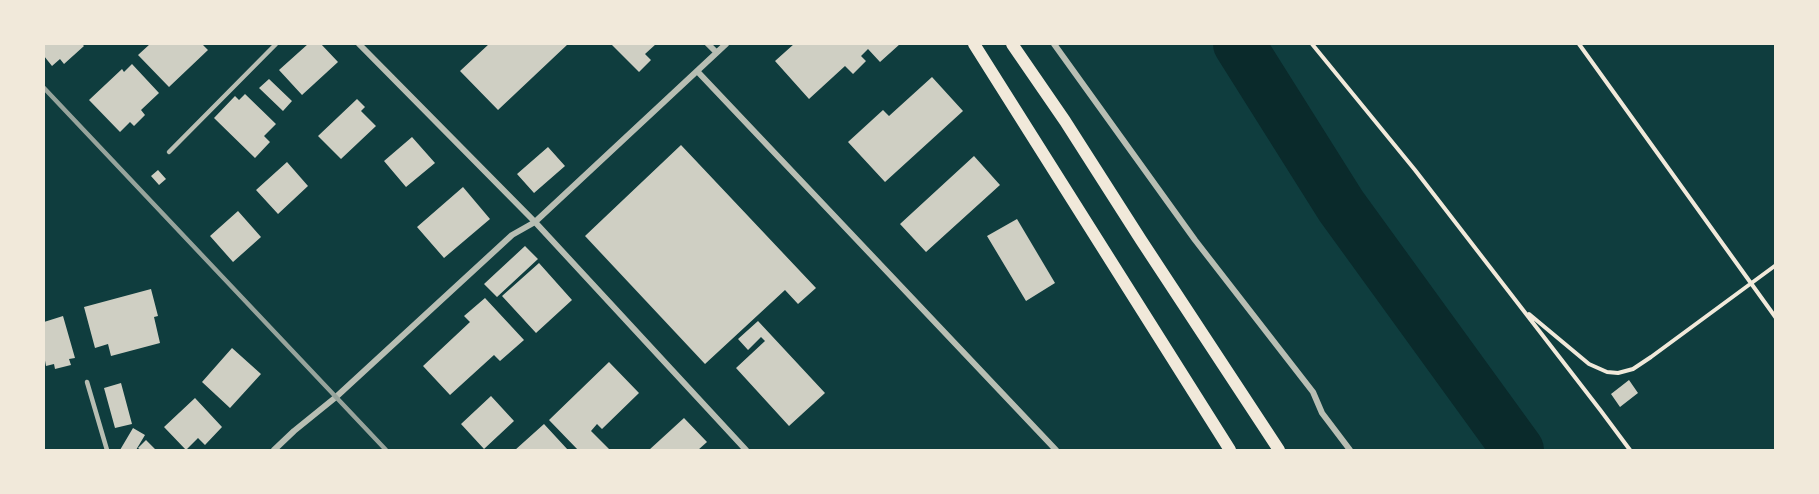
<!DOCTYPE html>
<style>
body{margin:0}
#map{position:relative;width:1819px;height:494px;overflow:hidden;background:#0f3d3e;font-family:Bitter,serif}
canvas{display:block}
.frame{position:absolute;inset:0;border:45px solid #f1e9da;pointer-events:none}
</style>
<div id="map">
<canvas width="1819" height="494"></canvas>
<div class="frame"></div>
</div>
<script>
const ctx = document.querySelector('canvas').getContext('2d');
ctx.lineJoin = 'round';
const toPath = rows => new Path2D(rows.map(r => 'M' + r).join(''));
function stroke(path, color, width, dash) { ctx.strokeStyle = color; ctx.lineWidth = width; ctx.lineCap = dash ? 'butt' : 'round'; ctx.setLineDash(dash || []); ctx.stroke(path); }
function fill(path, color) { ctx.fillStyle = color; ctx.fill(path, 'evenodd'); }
const river = toPath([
 [1239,44,1341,206,1518,450]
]);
const building = toPath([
 [44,44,82,44,84,46,64,64,60,59,52,66,44,56],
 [150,44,205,44,203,45,208,50,169,87,138,55],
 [308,44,321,44,338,62,302,95,279,70],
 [489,44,568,44,498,110,460,71],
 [611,44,656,44,645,54,651,60,639,72],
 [794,44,900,44,880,62,868,49,861,56,866,61,853,74,845,66,809,99,775,61],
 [132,64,159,93,141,110,145,115,134,126,130,122,120,132,89,100,122,69,124,72],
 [932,77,963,111,885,182,848,142,883,110,889,116],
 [269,79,292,101,283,111,259,88],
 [245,94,276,124,264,136,270,142,255,158,214,118,235,96,239,100],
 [357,99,365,107,361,111,376,126,341,159,318,136],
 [412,137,435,163,406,187,384,161],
 [681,145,816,288,798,304,785,290,705,364,585,236],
 [548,147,565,166,534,193,517,174],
 [974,156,1000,185,926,252,900,224],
 [287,162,308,186,278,214,256,190],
 [158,170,166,179,159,185,151,176],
 [463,187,490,219,444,258,417,227],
 [238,211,261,237,233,262,210,236],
 [1017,219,1055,283,1026,301,987,236],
 [525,246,538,259,497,297,484,284],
 [539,263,572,300,536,333,502,296],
 [151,289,158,316,154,317,160,343,111,356,108,344,95,348,84,307],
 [485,298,524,340,500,361,494,355,450,395,423,366,470,322,464,316],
 [63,316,75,358,69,359,71,365,55,369,54,364,46,366,44,355,44,322],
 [758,321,825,393,789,426,736,368,765,341,761,337,748,350,738,339],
 [232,348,261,374,230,408,202,382],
 [609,362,639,393,602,429,597,424,591,431,610,450,578,450,549,420],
 [1629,380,1638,393,1620,407,1611,394],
 [121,383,132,424,115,428,104,388],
 [491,396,514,421,484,449,461,424],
 [195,398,222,427,205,445,198,438,186,450,164,427],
 [684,418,707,442,698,450,649,450],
 [544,424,568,450,515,450],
 [133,428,145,435,136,450,120,450],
 [146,440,156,450,141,450,138,448]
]);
const path = toPath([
 [1312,44,1415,170,1601,411,1630,450],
 [1579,44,1776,318],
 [1529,314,1589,364,1607,372,1618,373,1633,369,1651,357,1776,265]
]);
const service = toPath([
 [169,152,276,44],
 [87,382,107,450]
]);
const minor = toPath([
 [359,44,535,222,746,450],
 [708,44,716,52],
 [1054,44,1195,240,1313,392,1322,413,1350,450],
 [697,71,1056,450],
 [274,450,294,431,336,397,512,235,535,222,726,44]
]);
const secondary = toPath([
 [974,44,1230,450],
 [1012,44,1065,121,1141,240,1279,450]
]);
const rail = toPath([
 [44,88,386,450]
]);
stroke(river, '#0a2a2b', 52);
fill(building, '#cfcfc3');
stroke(path, '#f1e9da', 4);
stroke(service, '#b8beb3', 4.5);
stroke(minor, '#b8beb3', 6);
stroke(secondary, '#f1e9da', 12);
stroke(rail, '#97a49c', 4.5);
</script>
